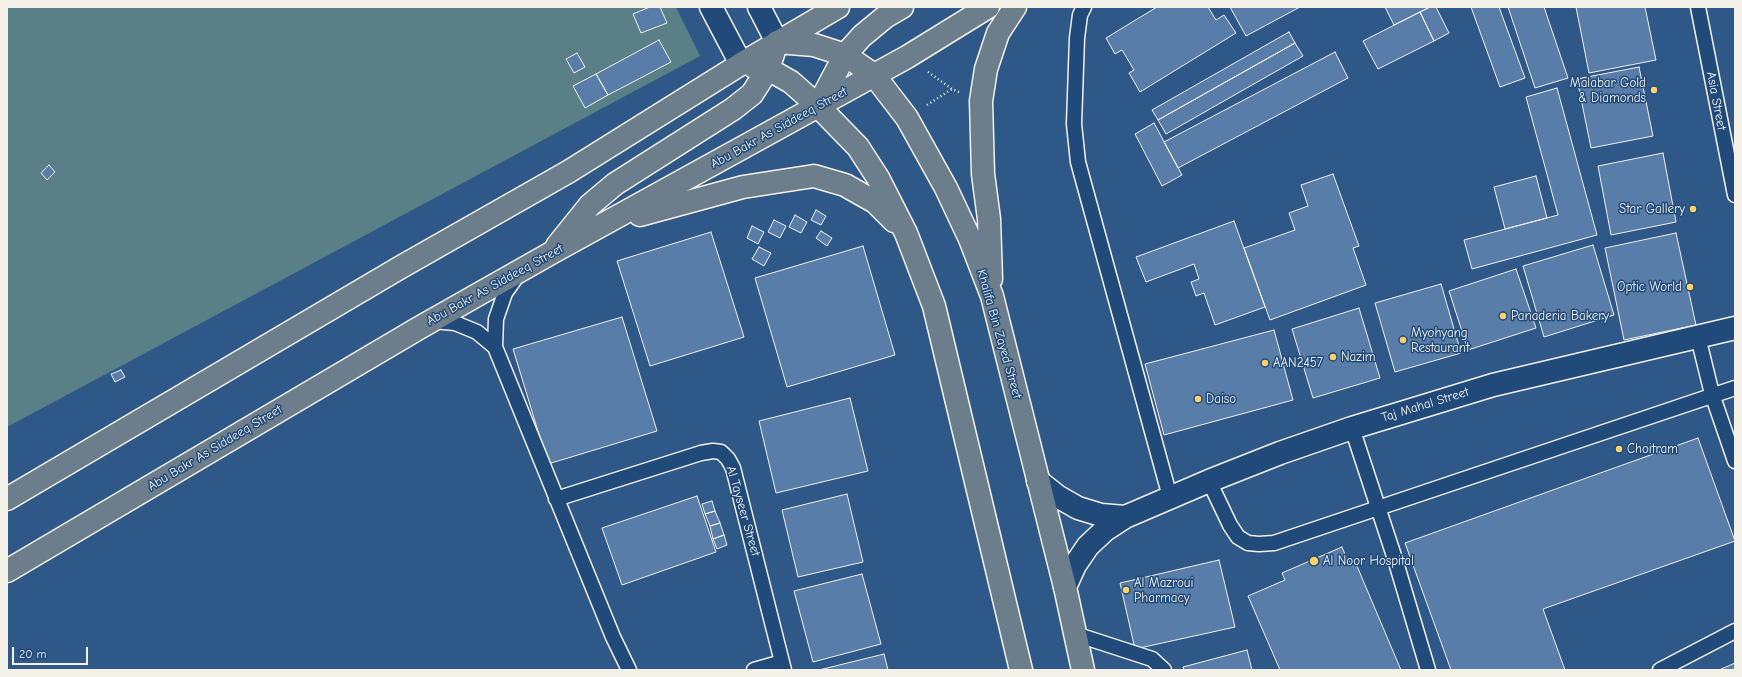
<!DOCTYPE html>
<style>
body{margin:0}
#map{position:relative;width:1742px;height:677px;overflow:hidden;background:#2e5887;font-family:"Comic Neue",sans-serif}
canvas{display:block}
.frame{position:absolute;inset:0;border:8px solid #f4f1e8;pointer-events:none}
.scale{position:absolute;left:12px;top:647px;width:76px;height:18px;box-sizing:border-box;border:2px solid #f4f1e8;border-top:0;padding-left:5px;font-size:12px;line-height:14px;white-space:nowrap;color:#f4f1e8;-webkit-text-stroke:3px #1f4a7a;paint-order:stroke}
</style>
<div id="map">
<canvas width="1742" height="677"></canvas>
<div class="frame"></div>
<div class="scale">20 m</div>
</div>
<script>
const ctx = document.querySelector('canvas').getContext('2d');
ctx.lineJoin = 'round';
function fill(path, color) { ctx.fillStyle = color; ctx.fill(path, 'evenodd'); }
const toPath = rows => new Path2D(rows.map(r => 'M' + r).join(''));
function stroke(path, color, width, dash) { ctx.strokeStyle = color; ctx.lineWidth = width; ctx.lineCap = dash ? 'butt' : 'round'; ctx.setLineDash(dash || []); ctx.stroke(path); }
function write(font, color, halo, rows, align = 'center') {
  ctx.font = font + ' "Comic Neue",sans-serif'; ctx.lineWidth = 3; ctx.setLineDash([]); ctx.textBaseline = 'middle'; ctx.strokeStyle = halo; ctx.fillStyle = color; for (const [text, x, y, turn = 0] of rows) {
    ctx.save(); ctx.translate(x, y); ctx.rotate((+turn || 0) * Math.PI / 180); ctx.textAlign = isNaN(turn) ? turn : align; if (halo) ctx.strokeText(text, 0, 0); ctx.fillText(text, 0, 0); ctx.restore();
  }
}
const green = toPath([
 [7,7,676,7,700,56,7,427]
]);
const building = toPath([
 [650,7,660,7,667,23,641,33,633,14,650,7],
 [1157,7,1208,7,1216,20,1224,15,1236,33,1140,92,1129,73,1134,70,1122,50,1115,54,1106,38,1157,7],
 [1230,7,1300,7,1246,36,1230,7],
 [1385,7,1430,7,1394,25,1385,7],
 [1430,7,1436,7,1449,33,1434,41,1420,12,1430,7],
 [1471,7,1499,7,1525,78,1500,87,1471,7],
 [1508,7,1544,7,1568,78,1535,88,1508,7],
 [1576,7,1645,7,1656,60,1589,73,1576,7],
 [1420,12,1434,41,1378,69,1363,41,1420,12],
 [1289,32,1295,43,1158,120,1152,110,1289,32],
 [659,40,671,62,608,95,596,74,659,40],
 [1295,43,1303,56,1166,134,1158,120,1295,43],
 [1335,52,1348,78,1178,168,1164,142,1335,52],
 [577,53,585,67,574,73,566,59,577,53],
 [1639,67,1653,136,1591,148,1577,79,1639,67],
 [596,74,608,95,585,108,573,86,596,74],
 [1557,88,1597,235,1472,269,1464,240,1558,215,1526,97,1557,88],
 [1154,123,1182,175,1162,186,1135,134,1154,123],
 [1663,153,1676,222,1611,235,1598,166,1663,153],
 [49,165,55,172,47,180,41,173,49,165],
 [1333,174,1359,246,1353,248,1366,285,1270,320,1244,248,1295,230,1289,213,1308,206,1301,185,1333,174],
 [1536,176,1547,218,1505,229,1494,187,1536,176],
 [816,210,826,216,821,225,811,220,816,210],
 [795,215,807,222,801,233,789,227,795,215],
 [774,220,786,226,780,238,768,232,774,220],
 [1234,221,1265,307,1215,325,1204,293,1196,296,1191,282,1199,279,1194,264,1146,282,1136,257,1234,221],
 [752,226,764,232,758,244,747,238,752,226],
 [821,231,832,238,827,246,816,238,821,231],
 [711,232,744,337,650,366,617,261,711,232],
 [1676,233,1696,325,1624,340,1605,248,1676,233],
 [1593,245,1614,315,1544,337,1523,266,1593,245],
 [863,246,895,355,787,387,755,278,863,246],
 [759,247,771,253,764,266,752,259,759,247],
 [1516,269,1536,328,1468,350,1449,291,1516,269],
 [1441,284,1461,353,1395,372,1375,303,1441,284],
 [1359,308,1380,378,1313,398,1292,329,1359,308],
 [622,317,657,431,548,464,513,349,622,317],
 [1274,330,1293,400,1164,435,1145,364,1274,330],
 [121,370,125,377,115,382,111,374,121,370],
 [850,398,868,471,776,493,759,421,850,398],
 [1698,438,1735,541,1543,609,1565,670,1451,670,1405,543,1698,438],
 [847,494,863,562,798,577,782,510,847,494],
 [697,496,716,552,622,585,602,528,697,496],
 [712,501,715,511,705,514,702,504,712,501],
 [715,511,720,523,710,526,705,514,715,511],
 [720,523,724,535,713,539,710,526,720,523],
 [724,535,727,545,717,549,713,539,724,535],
 [1342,547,1348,562,1354,559,1401,670,1280,670,1248,596,1285,580,1282,573,1342,547],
 [1219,560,1235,627,1135,649,1120,583,1219,560],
 [862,574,881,644,813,662,794,591,862,574],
 [1247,650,1252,670,1184,670,1183,667,1247,650],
 [884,654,888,670,819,670,884,654],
 [1735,663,1735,670,1719,670,1735,663]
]);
const path = toPath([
 [928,72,952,89,959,92],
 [927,105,952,89]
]);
const lane = toPath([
 [1084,7,1080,15,1077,38,1074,124,1078,162,1170,497],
 [1698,7,1735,195],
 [517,276,505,293,496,319,495,347,613,637,629,670],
 [433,321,455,323,477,332,495,347],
 [1698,337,1712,394,1735,461],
 [1352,428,1395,559,1428,670],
 [1209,481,1230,525,1238,537,1248,543,1259,544,1274,543,1735,388],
 [556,499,701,453,713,451,721,452,728,459,733,468,784,670],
 [1075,634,1152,659,1164,670],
 [754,670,782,662],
 [1660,670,1735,631]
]);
const street = toPath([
 [1038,481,1057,496,1078,508,1101,515,1125,517],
 [1065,587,1075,565,1088,546,1105,530,1125,517,1209,481,1280,453,1352,428,1493,385,1735,328]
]);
const secondary = toPath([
 [711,7,741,64],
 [759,7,777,42]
]);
const primary = toPath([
 [754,67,768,69,791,82,818,106,858,147,878,178,906,233,934,306,1021,670],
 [818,106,845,55,862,36,885,17,902,7],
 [640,215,743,187,814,176,845,185,875,202,894,221],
 [557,246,590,205,615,184,733,109,752,94,768,69,777,42,814,45,845,55,874,75,907,118,946,188,970,239,992,296,1065,587,1083,670],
 [991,279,989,219,983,174,981,101,986,69,998,33,1015,7],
 [7,499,401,267,568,172,741,64,838,7],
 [7,571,419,328,553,252,907,57,988,7]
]);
const markers = [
 [1654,90,4,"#ffd166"],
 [1693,209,4,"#ffd166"],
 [1690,287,4,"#ffd166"],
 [1503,316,4,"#ffd166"],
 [1403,340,4,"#ffd166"],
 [1333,357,4,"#ffd166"],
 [1265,363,4,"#ffd166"],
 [1198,399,4,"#ffd166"],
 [1619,449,4,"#ffd166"],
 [1314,561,5,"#ffd166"],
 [1126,590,4,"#ffd166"]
];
const poiNames = [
 ["Malabar Gold",1646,83,"right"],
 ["& Diamonds",1646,98,"right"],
 ["Star Gallery",1685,209,"right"],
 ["Optic World",1682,287,"right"],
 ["Panaderia Bakery",1511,316],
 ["Myohyang",1411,333],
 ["Restaurant",1411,348],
 ["Nazim",1341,357],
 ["AAN2457",1273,363],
 ["Daiso",1206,399],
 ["Choitram",1627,449],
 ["Al Noor Hospital",1323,561],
 ["Al Mazroui",1134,583],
 ["Pharmacy",1134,598]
];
const streetNames = [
 ["Asia Street",1716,101,79],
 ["Abu Bakr As Siddeeq Street",779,128,-29],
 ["Abu Bakr As Siddeeq Street",495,285,-29],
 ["Khalifa Bin Zayed Street",999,334,74],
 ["Taj Mahal Street",1425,405,-17],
 ["Abu Bakr As Siddeeq Street",215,448,-31],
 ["Al Tayseer Street",743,511,74]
];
fill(green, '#588086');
fill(building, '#587da9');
stroke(building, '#f4f1e8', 1);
stroke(lane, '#f4f1e8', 17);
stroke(street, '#f4f1e8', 25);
stroke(secondary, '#f4f1e8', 25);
stroke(primary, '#f4f1e8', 25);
stroke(path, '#f4f1e8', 2.5, [1, 3]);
stroke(lane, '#1f4a7a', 14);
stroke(street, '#1f4a7a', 22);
stroke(secondary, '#1f4a7a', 22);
stroke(primary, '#6c7d8b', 22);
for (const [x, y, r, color] of markers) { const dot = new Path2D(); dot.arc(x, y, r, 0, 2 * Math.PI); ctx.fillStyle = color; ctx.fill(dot); stroke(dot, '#1f4a7a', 1.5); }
write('13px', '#f4f1e8', '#1f4a7a', poiNames, 'left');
write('13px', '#f4f1e8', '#1f4a7a', streetNames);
</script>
